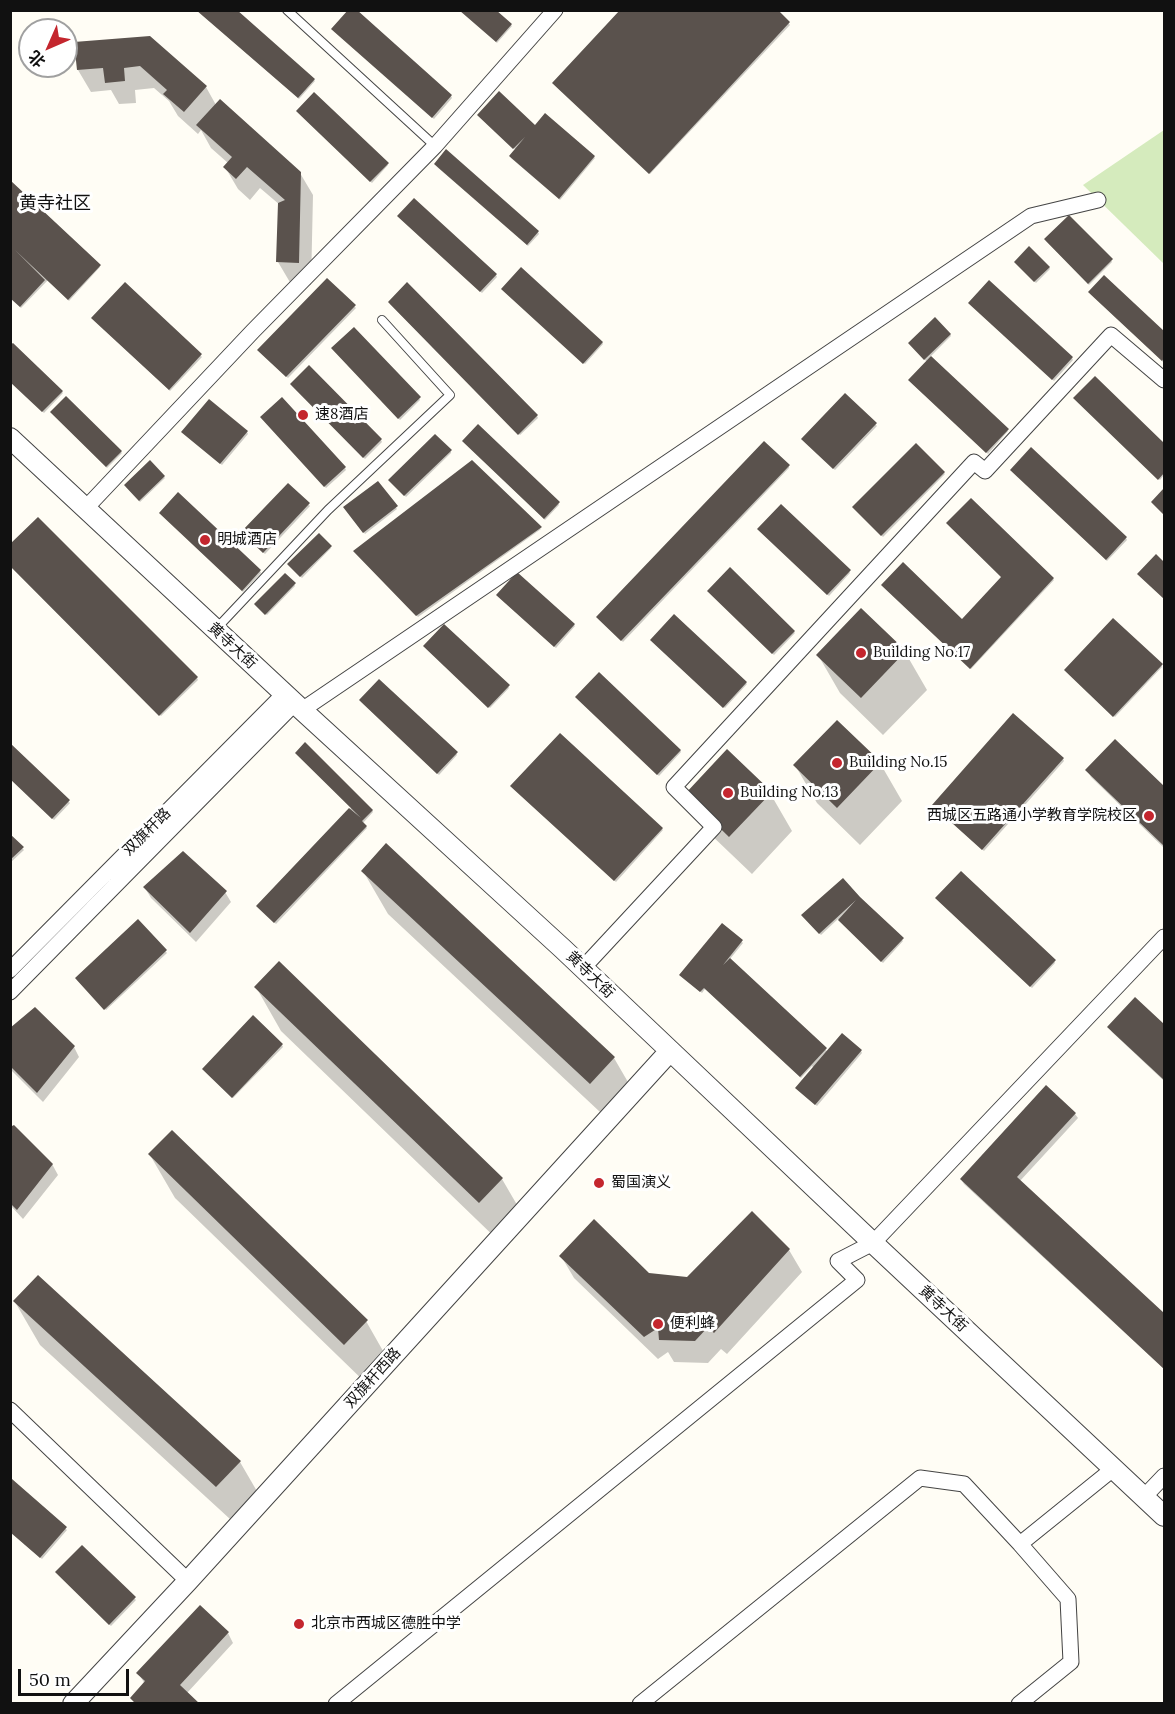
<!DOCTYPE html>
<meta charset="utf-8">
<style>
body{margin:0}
#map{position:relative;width:1175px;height:1714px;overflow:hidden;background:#fffdf5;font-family:Lora,"Noto Sans SC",serif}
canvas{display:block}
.frame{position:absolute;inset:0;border:12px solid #111;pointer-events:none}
.north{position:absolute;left:18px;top:18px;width:60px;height:60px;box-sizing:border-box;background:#fff;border:2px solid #a0a0a0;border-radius:50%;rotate:225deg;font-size:16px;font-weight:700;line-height:24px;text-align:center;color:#111}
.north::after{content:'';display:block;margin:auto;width:21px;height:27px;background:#c4262e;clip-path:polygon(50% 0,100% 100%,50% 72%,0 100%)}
.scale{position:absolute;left:18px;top:1669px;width:111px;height:27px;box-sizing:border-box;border:3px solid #111;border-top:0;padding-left:8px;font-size:18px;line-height:21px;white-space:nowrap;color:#111;-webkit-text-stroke:4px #fff;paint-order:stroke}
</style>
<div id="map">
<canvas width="1175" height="1714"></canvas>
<div class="frame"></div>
<div class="north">北</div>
<div class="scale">50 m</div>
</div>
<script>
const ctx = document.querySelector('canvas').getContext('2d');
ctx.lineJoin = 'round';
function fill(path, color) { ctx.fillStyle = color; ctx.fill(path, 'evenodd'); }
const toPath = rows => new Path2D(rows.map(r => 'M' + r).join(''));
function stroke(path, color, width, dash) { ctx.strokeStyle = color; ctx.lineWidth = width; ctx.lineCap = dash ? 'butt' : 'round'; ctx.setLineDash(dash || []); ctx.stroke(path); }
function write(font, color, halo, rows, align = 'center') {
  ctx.font = font + ' Lora,"Noto Sans SC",serif'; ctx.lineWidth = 6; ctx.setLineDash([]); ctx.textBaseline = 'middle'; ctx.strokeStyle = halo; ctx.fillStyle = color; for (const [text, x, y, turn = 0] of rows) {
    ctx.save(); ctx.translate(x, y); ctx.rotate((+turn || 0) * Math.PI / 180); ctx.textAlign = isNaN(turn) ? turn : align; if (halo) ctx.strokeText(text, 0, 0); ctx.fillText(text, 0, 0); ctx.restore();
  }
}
const green = toPath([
 [1164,130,1164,264,1083,185]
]);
const shadow = toPath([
 [197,10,314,80,315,81,299,99],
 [355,10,451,96,452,98,434,119,334,31],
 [459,10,494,10,512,26,497,43],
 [776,10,790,25,650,174,555,85],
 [76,44,206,87,216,105,300,173,313,195,311,285,291,284,278,262,280,205,260,188,250,200,238,189,225,167,228,163,211,148,201,130,198,134,178,116,169,101,154,88,135,90,136,103,119,104,111,90,91,92,78,70],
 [299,113,387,164,388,165,372,183],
 [480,117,594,157,595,158,560,200,511,158,510,156,516,150],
 [436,166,538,232,539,234,528,246],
 [10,182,100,267,69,301,48,280,21,308,10,298],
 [400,218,496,275,497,277,482,293],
 [1046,241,1111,260,1112,262,1089,285],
 [1017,264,1049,267,1050,269,1036,283],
 [1104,277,1164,333,1164,361,1163,362,1091,294],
 [327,280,356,308,288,378,260,352],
 [989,282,1072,358,1073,360,1054,381,970,304],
 [125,284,202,357,170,391,94,320],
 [407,284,537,416,538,418,520,435,390,304],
 [504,291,602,342,603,344,585,364],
 [950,334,951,336,930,357,1008,431,988,454,911,382,927,362,911,345],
 [334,350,419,398,420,400,400,420],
 [309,367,381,440,382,442,365,459,293,386],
 [1095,378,1164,445,1164,475,1160,480,1076,400],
 [10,381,62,392,63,393,44,413],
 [845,395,877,426,835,470,804,441],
 [53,414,121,452,122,453,107,468],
 [263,419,345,468,346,470,326,488],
 [247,432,248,434,222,465,184,434],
 [465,443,558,503,559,505,545,520],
 [1031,450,1126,538,1127,540,1107,561,1013,472],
 [451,451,451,453,406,497,391,481],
 [789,466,789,468,623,642,599,618],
 [944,473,945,474,883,537,855,509],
 [164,477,165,478,140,502,126,487],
 [377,483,397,509,365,534,345,508],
 [288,485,310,506,265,554,244,534],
 [178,495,260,571,261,573,243,592,162,515],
 [540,528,541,529,418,617,356,553],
 [760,531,849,571,850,573,829,596],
 [330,547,331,548,302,578,290,566],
 [10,566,197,678,198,680,161,716],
 [1053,579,1054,580,971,669,884,587,962,621],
 [294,584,295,586,267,615,257,606],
 [710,592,794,632,795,633,774,655],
 [499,597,574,625,575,626,556,648],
 [862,610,905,652,927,690,883,735,840,693,818,655],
 [653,642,746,683,747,684,725,708],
 [426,648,508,686,509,688,490,708],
 [1161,665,1162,667,1115,717,1067,672],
 [578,699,680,750,681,752,659,776],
 [360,701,456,753,457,755,439,775],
 [837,722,880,763,902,801,860,845,817,803,795,765],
 [1115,741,1164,789,1164,848,1091,777,1087,770],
 [10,745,70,803,54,820,10,778],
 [1063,759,1064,761,984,851,935,807],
 [513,788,662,829,663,830,616,882],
 [770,793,792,831,752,874,708,832],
 [351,808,372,810,373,812,363,823,367,828,276,924,258,906],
 [10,836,24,850,10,863],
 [363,871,614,1058,639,1101,615,1126,388,914],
 [843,880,903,941,883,963,838,919,821,935,804,917],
 [145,888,225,892,231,902,196,942,151,898],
 [938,900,1054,961,1055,963,1032,988],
 [138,921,167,953,106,1010,77,980],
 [722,925,743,943,730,959,828,1052,861,1051,862,1053,817,1106,798,1090,814,1068,812,1066,801,1078,705,989,702,993,682,976],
 [256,987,502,1179,527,1222,504,1246,281,1031],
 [1135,999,1164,1026,1164,1081,1112,1032,1109,1027],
 [10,1030,74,1047,79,1057,43,1102,10,1069],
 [282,1045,283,1047,233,1098,205,1071],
 [1046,1087,1075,1114,1078,1118,1020,1181,1164,1315,1164,1369,964,1184,961,1179],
 [10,1129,52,1164,58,1175,23,1219,10,1205],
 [150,1155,366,1321,391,1365,370,1387,175,1198],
 [789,1250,802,1272,727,1354,721,1349,708,1363,674,1362,668,1352,658,1359,574,1278,561,1256,648,1274,687,1278],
 [15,1302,240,1462,265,1505,242,1530,40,1345],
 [12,1482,67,1530,42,1559,10,1532],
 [82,1547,136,1600,111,1626,58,1574],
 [228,1633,233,1643,187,1693,197,1704,135,1704,132,1698,145,1684,138,1673]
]);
const building = toPath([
 [196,10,237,10,315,79,298,98],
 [348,10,357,10,452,95,432,118,331,29],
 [459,10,496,10,512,24,496,42],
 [620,10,778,10,790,22,649,174,552,83],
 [150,36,207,86,184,112,163,94,167,90,140,66,124,68,125,81,105,83,103,68,77,70,74,42],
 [499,91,535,125,545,113,595,156,559,199,509,156,525,137,513,149,477,115],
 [314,92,389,163,370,182,296,111],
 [220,99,301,172,299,263,276,262,278,203,285,200,247,167,236,179,223,167,232,157,196,125],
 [446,149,539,231,527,245,434,164],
 [10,180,101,265,68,300,15,250,45,280,20,307,10,298],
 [414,198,497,274,480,292,397,216],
 [1069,215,1113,259,1088,284,1044,239],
 [1029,246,1050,267,1034,282,1014,262],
 [521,267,603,342,583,364,501,289],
 [1104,275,1164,331,1164,358,1162,361,1088,292],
 [327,278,356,305,286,377,257,350],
 [989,280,1073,357,1052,380,968,303],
 [125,282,202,354,169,390,91,318],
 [407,282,538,415,518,435,388,302],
 [935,317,951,334,924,360,908,343],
 [354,327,421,397,398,419,331,348],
 [13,343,63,391,42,412,10,382,10,345],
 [931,356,1009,429,986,453,908,380],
 [309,365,382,439,363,458,290,384],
 [1095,376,1164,443,1164,473,1158,480,1073,398],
 [845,393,877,423,833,469,801,439],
 [66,396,122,451,106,467,50,412],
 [282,397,346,467,324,487,260,417],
 [209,399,248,431,220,464,181,432],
 [478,424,560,502,544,519,462,441],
 [435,434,452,450,404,496,388,480],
 [764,441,790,465,621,641,596,617],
 [916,443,945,472,881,536,852,507],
 [1031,447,1127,537,1106,560,1010,470],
 [150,460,165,476,139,501,124,485],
 [472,460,542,527,416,616,353,551],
 [378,481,398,506,363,533,343,507],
 [288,483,310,503,263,553,241,532],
 [1164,488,1164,515,1151,502],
 [178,492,261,570,242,591,159,513],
 [971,498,1054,578,970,669,881,585,903,562,962,619,1001,577,946,523],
 [781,504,851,570,827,595,757,529],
 [38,517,198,677,159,716,10,566,10,544],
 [319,533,332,546,300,577,287,564],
 [1156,554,1164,562,1164,599,1137,574],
 [730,567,795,631,772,654,707,591],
 [517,572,575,624,554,647,496,595],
 [285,573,296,583,265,615,254,604],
 [861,608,906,651,861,698,816,655],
 [674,614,747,682,723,708,650,640],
 [1113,618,1163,664,1113,717,1064,670],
 [444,624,510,685,488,708,423,646],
 [599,672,681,750,657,775,575,697],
 [379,679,458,752,437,774,359,700],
 [1013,713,1064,758,982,850,932,805],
 [837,720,881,762,837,808,793,765],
 [560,733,663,828,614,881,510,786],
 [1115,739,1164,786,1164,846,1085,770],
 [305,742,373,810,362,821,367,826,274,923,256,906,349,808,361,818,295,753],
 [10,743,70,800,52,819,10,779],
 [727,749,772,792,729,837,685,794],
 [10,834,24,847,10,860],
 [386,843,615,1057,590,1084,361,871],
 [183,851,227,891,190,933,143,887],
 [961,871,1056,960,1030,987,935,898],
 [843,878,860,897,904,938,881,962,838,920,856,900,819,934,801,915],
 [138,919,167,950,104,1010,75,978],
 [722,923,743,940,723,965,730,958,827,1048,800,1077,704,988,700,992,679,975],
 [279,961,503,1178,479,1203,254,987],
 [1135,997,1164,1024,1164,1080,1107,1027],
 [35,1007,75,1046,37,1093,10,1066,10,1028],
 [253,1015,283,1044,232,1098,202,1069],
 [842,1033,862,1050,815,1105,795,1088],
 [1046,1085,1076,1113,1017,1177,1164,1313,1164,1369,960,1179],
 [14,1125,53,1164,17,1210,10,1203,10,1127],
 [172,1130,368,1320,344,1345,148,1154],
 [752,1211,790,1249,714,1333,708,1327,695,1341,659,1340,658,1328,644,1337,559,1256,594,1219,649,1273,687,1277],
 [38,1275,241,1461,216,1487,13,1301],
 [12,1479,67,1527,40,1558,10,1532,10,1481],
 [82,1545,136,1597,109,1625,55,1572],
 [200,1605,229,1632,180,1685,200,1704,136,1704,130,1698,145,1681,136,1673]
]);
const service = toPath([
 [287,10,435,146],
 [216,629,328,510,450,395,382,320]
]);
const minor = toPath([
 [85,509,253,331,435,146,555,10],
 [302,710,1031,216,1098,200],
 [583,968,714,827,674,787,974,462,985,471,1111,335,1164,380],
 [10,970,284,694],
 [10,992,295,703],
 [10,1410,188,1581],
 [1144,1497,1164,1476],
 [1020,1544,1113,1469],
 [336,1704,857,1280,838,1261,873,1243,1164,937],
 [640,1704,920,1478,964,1484,1020,1544,1068,1599,1071,1662,1019,1704]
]);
const tertiary = toPath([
 [10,438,302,710,563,949,873,1243,1164,1516],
 [73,1704,188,1581,670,1051]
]);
const markers = [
 [303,415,6,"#c4262e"],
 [205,540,6,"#c4262e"],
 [861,653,6,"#c4262e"],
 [837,763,6,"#c4262e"],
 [728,793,6,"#c4262e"],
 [1149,816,6,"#c4262e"],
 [599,1183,6,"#c4262e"],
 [658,1324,6,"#c4262e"],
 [299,1624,6,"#c4262e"]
];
const poiNames = [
 ["速8酒店",315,415],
 ["明城酒店",217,540],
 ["Building No.17",873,653],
 ["Building No.15",849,763],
 ["Building No.13",740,793],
 ["西城区五路通小学教育学院校区",1137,816,"right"],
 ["蜀国演义",611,1183],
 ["便利蜂",670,1324],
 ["北京市西城区德胜中学",311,1624]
];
const streetNames = [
 ["黄寺大街",232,646,43],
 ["双旗杆路",147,832,-45],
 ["黄寺大街",590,975,44],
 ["黄寺大街",943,1309,43],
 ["双旗杆西路",373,1378,-48]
];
const quarterNames = [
 ["黄寺社区",55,204]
];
fill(green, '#d5ebbd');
fill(shadow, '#0003');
fill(building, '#5a524d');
stroke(service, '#444', 10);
stroke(minor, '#444', 17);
stroke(tertiary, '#444', 22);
stroke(service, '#fff', 8);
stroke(minor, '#fff', 15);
stroke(tertiary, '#fff', 20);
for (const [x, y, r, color] of markers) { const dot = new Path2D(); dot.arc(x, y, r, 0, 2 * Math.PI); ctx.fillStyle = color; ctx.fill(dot); stroke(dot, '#fff', 2); }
write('15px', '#111', '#fff', poiNames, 'left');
write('15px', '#111', '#fff', streetNames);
write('18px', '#111', '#fff', quarterNames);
</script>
